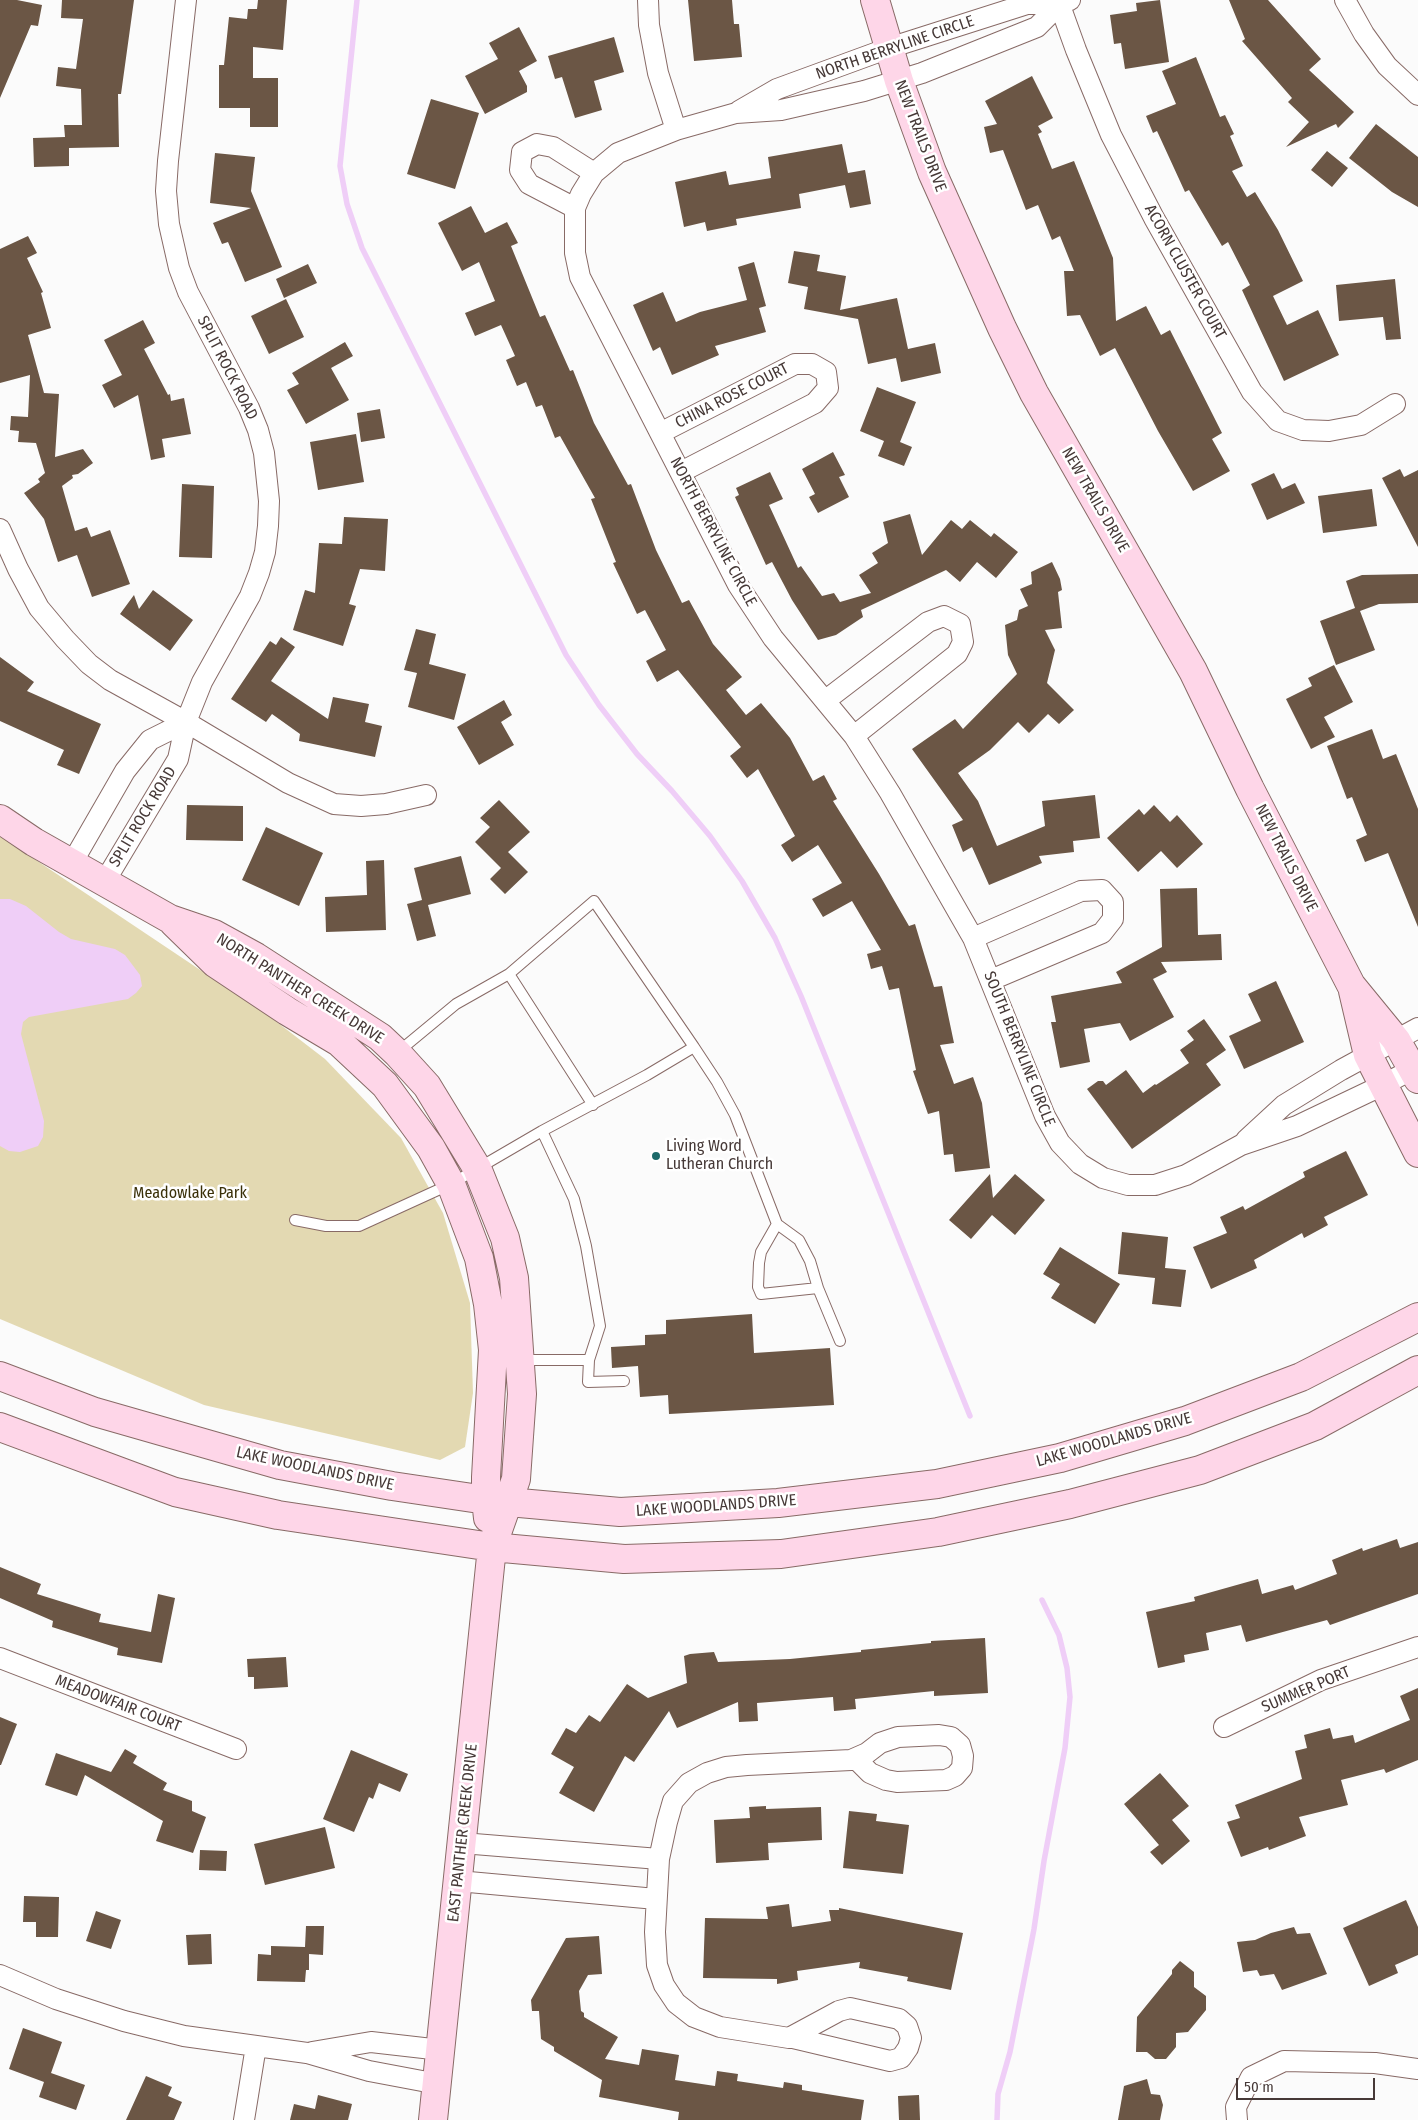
<!DOCTYPE html>
<style>
body{margin:0}
#map{position:relative;width:1418px;height:2120px;overflow:hidden;background:#fbfbfb;font-family:"Fira Sans Condensed",sans-serif}
canvas{display:block}
.scale{position:absolute;left:1236px;top:2078px;width:139px;height:22px;box-sizing:border-box;border:2px solid #463937;border-top:0;padding-left:6px;font-size:15px;line-height:18px;white-space:nowrap;color:#463937;-webkit-text-stroke:4px #fff;paint-order:stroke}
</style>
<div id="map">
<canvas width="1418" height="2120"></canvas>
<div class="scale">50 m</div>
</div>
<script>
const ctx = document.querySelector('canvas').getContext('2d');
ctx.lineJoin = 'round';
function fill(path, color) { ctx.fillStyle = color; ctx.fill(path, 'evenodd'); }
const toPath = rows => new Path2D(rows.map(r => 'M' + r).join(''));
function stroke(path, color, width, dash) { ctx.strokeStyle = color; ctx.lineWidth = width; ctx.lineCap = dash ? 'butt' : 'round'; ctx.setLineDash(dash || []); ctx.stroke(path); }
function write(font, color, halo, rows, align = 'center') {
  ctx.font = font + ' "Fira Sans Condensed",sans-serif'; ctx.lineWidth = 5; ctx.setLineDash([]); ctx.textBaseline = 'middle'; ctx.strokeStyle = halo; ctx.fillStyle = color; for (const [text, x, y, turn = 0] of rows) {
    ctx.save(); ctx.translate(x, y); ctx.rotate((+turn || 0) * Math.PI / 180); ctx.textAlign = isNaN(turn) ? turn : align; if (halo) ctx.strokeText(text, 0, 0); ctx.fillText(text, 0, 0); ctx.restore();
  }
}
const green = toPath([
 [0,836,269,1016,325,1059,401,1138,443,1213,470,1303,473,1393,465,1447,440,1460,204,1405,0,1319]
]);
const water = toPath([
 [0,899,10,899,26,906,59,932,71,939,115,949,125,955,140,975,142,986,136,993,128,999,29,1017,23,1022,21,1034,44,1121,43,1137,38,1146,20,1152,9,1151,0,1146]
]);
const stream = toPath([
 [357,0,340,166,347,204,362,248,566,655,599,705,637,754,672,791,710,836,742,881,775,938,801,996,970,1416],
 [997,2120,998,2094,1010,2052,1034,1929,1044,1861,1065,1748,1070,1697,1067,1668,1059,1635,1042,1600]
]);
const building = toPath([
 [0,0,17,0,42,5,38,26,31,25,0,98],
 [62,0,134,0,121,94,118,94,119,147,69,148,69,166,34,167,33,138,65,137,64,125,82,125,81,89,56,86,58,67,76,69,83,19,61,18],
 [258,0,287,0,283,50,253,47,253,78,278,78,278,127,250,127,250,108,219,108,219,65,224,65,229,17,247,19,248,9,257,9],
 [688,0,732,0,734,24,739,24,742,57,694,61],
 [1160,0,1169,62,1125,69,1121,43,1114,44,1110,15,1137,11,1136,3],
 [1229,0,1268,0,1321,59,1309,70,1354,112,1338,128,1336,124,1286,147,1309,122,1288,102,1292,98,1242,41,1245,39],
 [519,27,537,61,519,71,527,86,527,92,485,114,465,76,498,59,489,43],
 [614,37,624,72,594,81,602,110,575,118,562,77,555,79,548,56],
 [1196,57,1220,117,1225,115,1234,134,1230,136,1243,166,1232,171,1247,197,1255,192,1278,230,1303,281,1273,296,1287,325,1318,310,1339,355,1284,381,1242,290,1250,285,1228,242,1222,246,1189,190,1185,192,1157,131,1153,133,1146,116,1176,104,1162,71],
 [1032,76,1053,118,1038,126,1042,132,1038,134,1052,169,1074,161,1113,258,1116,321,1146,306,1161,335,1170,330,1222,433,1212,439,1230,471,1193,491,1158,431,1115,348,1100,356,1080,315,1067,316,1064,271,1074,271,1060,236,1052,240,1038,205,1026,210,1003,150,990,153,984,127,997,124,985,101],
 [431,99,479,113,455,189,407,174],
 [1376,124,1418,157,1418,207,1392,192,1349,158],
 [842,144,848,173,865,170,871,204,850,208,845,185,799,194,801,208,736,219,737,225,707,231,705,222,684,227,675,182,726,171,729,185,771,178,768,157],
 [1327,151,1348,168,1332,187,1311,170],
 [215,153,255,157,251,191,282,267,245,282,228,242,222,244,213,223,251,208,210,203],
 [471,206,485,233,507,222,518,243,511,246,540,317,545,315,570,371,573,370,594,423,628,485,631,484,656,550,682,603,689,600,713,644,742,677,726,690,746,715,761,703,790,738,813,781,824,775,837,799,833,801,879,874,909,926,915,924,934,987,942,986,954,1043,940,1045,954,1084,973,1077,982,1103,990,1168,955,1172,953,1154,944,1155,939,1111,928,1114,913,1071,916,1070,899,988,889,990,882,966,871,969,867,954,881,950,852,901,823,917,812,899,842,883,818,845,792,862,781,845,795,836,758,769,747,778,730,756,741,747,678,670,657,682,646,661,666,650,645,610,637,614,613,563,616,562,591,499,595,498,560,436,555,438,542,405,536,407,526,382,517,386,506,360,515,356,501,325,475,336,465,313,495,301,479,262,462,271,438,223],
 [28,236,37,253,27,258,43,292,41,293,51,328,28,335,44,393,59,394,55,457,83,449,93,463,78,474,72,475,73,478,62,486,75,531,87,527,91,537,110,530,130,584,92,597,77,555,58,562,44,519,24,493,40,482,38,479,45,473,36,443,18,442,19,431,10,430,11,416,28,417,30,375,0,383,0,249],
 [794,251,820,255,817,271,846,276,840,310,897,298,908,349,935,343,941,373,901,382,896,358,868,364,858,319,804,309,808,287,788,283],
 [754,262,766,306,759,308,766,332,715,346,719,355,672,375,660,347,653,351,633,305,663,292,676,322,700,312,747,300,738,267],
 [308,264,317,283,284,298,276,279],
 [1395,279,1401,339,1386,340,1383,317,1339,321,1336,285],
 [286,299,304,337,269,354,251,316],
 [143,320,155,343,144,349,168,395,170,394,171,401,184,398,191,434,162,439,165,457,151,460,138,395,114,408,102,385,122,375,104,340],
 [345,342,353,356,331,368,349,400,306,424,287,390,299,384,292,373],
 [877,387,916,402,900,442,912,447,904,466,878,456,884,441,860,431],
 [380,409,385,438,361,442,357,413],
 [356,434,364,482,318,490,310,442],
 [833,452,845,475,839,477,849,497,818,513,809,497,815,494,802,469],
 [1400,469,1404,477,1418,470,1418,547,1382,478],
 [770,472,783,499,769,505,798,568,801,566,822,596,834,593,840,602,871,593,859,575,878,563,872,553,888,543,883,522,910,514,922,555,951,520,962,529,970,520,991,537,994,533,1018,552,996,578,977,562,960,582,946,570,861,610,863,617,836,635,818,640,792,600,772,562,766,565,735,497,739,495,736,488],
 [1274,473,1282,489,1295,483,1305,503,1267,520,1251,484],
 [182,484,214,486,212,558,179,557],
 [1372,489,1377,526,1323,533,1318,496],
 [344,517,388,519,385,571,360,569,349,604,356,606,343,646,293,630,305,590,315,593,319,543,342,544],
 [1052,562,1060,579,1062,590,1058,592,1062,628,1045,630,1055,650,1047,683,1074,710,1059,724,1048,714,1029,733,1018,722,990,750,958,773,978,801,997,846,1045,826,1042,801,1095,795,1100,838,1073,841,1074,852,1039,856,1042,863,989,885,972,847,963,852,952,825,963,820,912,749,955,719,963,729,1017,674,1008,655,1005,625,1017,620,1019,610,1028,606,1020,589,1032,584,1031,572],
 [1418,574,1418,603,1379,604,1360,611,1375,650,1336,665,1320,621,1355,608,1346,581,1362,575],
 [153,590,193,620,170,651,120,614,134,595,139,609],
 [416,629,436,634,429,664,466,674,454,720,408,707,417,673,404,670],
 [281,637,295,647,271,681,328,719,333,697,369,704,365,722,382,726,375,757,299,741,300,734,272,714,266,722,231,699,270,641,276,645],
 [0,657,34,682,27,691,101,724,79,774,57,765,64,750,0,721],
 [1334,665,1353,702,1324,717,1335,737,1311,749,1286,699,1312,686,1308,678],
 [504,700,512,715,501,722,514,745,479,765,457,727],
 [1372,729,1383,759,1396,754,1418,809,1418,927,1388,853,1365,862,1356,840,1367,835,1352,797,1347,799,1327,746],
 [499,800,530,832,508,852,528,872,505,894,490,879,501,868,475,842,490,827,480,818],
 [187,805,243,806,243,841,186,840],
 [1154,805,1170,822,1177,815,1203,844,1177,868,1161,851,1138,872,1107,838,1139,809,1144,815],
 [266,827,323,853,299,906,242,880],
 [461,856,471,894,428,905,436,936,417,941,407,904,422,900,414,868],
 [384,860,386,930,326,932,325,897,367,895,366,861],
 [1197,888,1198,935,1221,934,1222,960,1161,962,1167,972,1153,979,1174,1017,1130,1041,1120,1023,1084,1029,1090,1062,1060,1068,1051,1022,1056,1022,1051,996,1122,983,1116,972,1162,947,1160,889],
 [1276,981,1304,1042,1244,1069,1229,1036,1261,1021,1248,994],
 [1204,1019,1226,1050,1206,1064,1221,1085,1132,1149,1087,1089,1098,1081,1103,1081,1106,1085,1126,1070,1143,1093,1155,1084,1156,1085,1189,1063,1180,1050,1194,1040,1187,1031],
 [1346,1151,1368,1195,1324,1217,1328,1225,1304,1238,1302,1233,1254,1260,1257,1268,1211,1289,1193,1247,1227,1233,1220,1217,1243,1206,1245,1210,1305,1177,1303,1172],
 [990,1174,993,1198,1015,1174,1045,1200,1015,1235,992,1215,971,1239,949,1220],
 [1122,1232,1168,1237,1165,1268,1186,1270,1181,1307,1152,1304,1155,1278,1118,1274],
 [1060,1247,1120,1284,1095,1324,1051,1298,1060,1284,1043,1274],
 [752,1314,754,1353,830,1348,834,1405,669,1414,668,1395,640,1397,638,1366,612,1368,611,1347,645,1345,645,1335,666,1334,666,1320],
 [1397,1539,1400,1548,1418,1542,1418,1594,1330,1625,1327,1620,1246,1642,1241,1625,1206,1633,1209,1650,1184,1655,1185,1662,1158,1668,1146,1612,1195,1601,1194,1597,1258,1579,1262,1594,1293,1585,1295,1590,1337,1574,1332,1560,1362,1548,1363,1551],
 [0,1567,41,1584,37,1594,101,1614,99,1622,151,1632,158,1594,175,1598,162,1663,117,1655,118,1648,52,1627,53,1621,0,1598],
 [985,1638,988,1693,934,1696,934,1691,855,1699,856,1709,834,1711,833,1697,757,1703,758,1721,739,1722,738,1702,677,1728,669,1711,634,1762,625,1756,594,1812,559,1793,574,1767,551,1754,566,1728,576,1733,589,1715,600,1722,627,1684,648,1698,687,1683,684,1656,690,1654,714,1652,718,1662,790,1659,861,1652,861,1650,931,1643,931,1641],
 [286,1657,288,1687,254,1689,254,1677,248,1677,247,1659],
 [1418,1688,1418,1760,1386,1773,1384,1769,1341,1780,1348,1805,1299,1817,1306,1836,1269,1850,1268,1847,1241,1857,1227,1822,1240,1818,1235,1805,1302,1779,1295,1751,1307,1748,1304,1735,1330,1728,1333,1739,1353,1735,1355,1743,1410,1720,1400,1696],
 [0,1717,17,1724,1,1765,0,1765],
 [125,1749,137,1756,133,1763,167,1783,163,1790,192,1801,192,1811,206,1817,193,1853,156,1841,163,1821,85,1775,77,1796,45,1785,56,1753,111,1772],
 [351,1750,408,1774,400,1792,379,1783,373,1799,369,1797,354,1832,323,1819],
 [1160,1773,1189,1806,1172,1820,1190,1841,1162,1865,1150,1852,1159,1845,1124,1804],
 [766,1806,766,1809,821,1807,822,1840,768,1843,769,1860,716,1863,714,1820,750,1818,749,1807],
 [849,1811,877,1814,876,1821,909,1825,903,1874,843,1868],
 [325,1827,335,1868,265,1885,254,1844],
 [200,1850,227,1851,226,1871,199,1870],
 [24,1896,59,1897,58,1937,36,1937,36,1922,23,1922],
 [1406,1900,1418,1927,1418,1955,1395,1965,1398,1973,1369,1986,1343,1928],
 [789,1904,792,1927,831,1921,829,1910,839,1910,839,1908,963,1933,951,1990,907,1981,908,1977,859,1968,860,1962,797,1971,798,1980,777,1984,777,1979,703,1978,705,1918,768,1919,766,1907],
 [96,1911,121,1920,111,1949,86,1941],
 [306,1926,324,1926,323,1955,309,1954,309,1970,306,1970,305,1982,257,1981,258,1954,271,1955,271,1946,305,1947],
 [1294,1927,1297,1934,1310,1933,1327,1974,1282,1990,1274,1974,1260,1976,1257,1970,1243,1972,1237,1942,1255,1940,1271,1933],
 [211,1934,212,1964,188,1965,186,1935],
 [599,1936,602,1974,588,1975,579,1991,581,2011,584,2013,584,2017,618,2037,605,2059,639,2065,642,2049,679,2055,675,2080,715,2086,717,2071,738,2074,737,2081,783,2088,784,2082,802,2085,802,2090,864,2100,861,2120,678,2120,679,2112,599,2097,602,2080,554,2051,554,2047,541,2039,539,2011,532,2011,531,2000,566,1938],
 [1180,1961,1194,1972,1194,1987,1206,1996,1206,2010,1188,2032,1176,2033,1176,2047,1166,2059,1155,2059,1147,2052,1136,2052,1137,2017,1172,1974,1172,1970],
 [23,2028,62,2042,51,2073,85,2085,76,2110,39,2097,44,2082,9,2069],
 [146,2076,172,2087,168,2096,182,2102,174,2120,126,2120],
 [1147,2079,1151,2094,1160,2095,1163,2105,1160,2120,1118,2120,1124,2086],
 [318,2095,352,2104,348,2120,290,2120,294,2104,315,2109],
 [919,2095,920,2120,899,2120,898,2096]
]);
const lane = toPath([
 [509,974,593,1105],
 [694,1047,717,1082,735,1115,777,1224,761,1252,759,1263,758,1287,761,1294,818,1288,810,1261,799,1240,777,1224],
 [398,1052,456,1004,509,974,594,901,694,1047,647,1075,542,1131],
 [295,1220,326,1226,359,1226,451,1184,542,1131,574,1199,586,1246,600,1326,589,1360,521,1360],
 [818,1288,840,1341],
 [589,1360,588,1382,624,1381]
]);
const street = toPath([
 [648,0,649,25,658,73,676,130],
 [1058,0,1076,50,1111,135,1154,218,1252,392,1278,421,1303,430,1329,431,1361,425,1395,404],
 [1070,0,1060,4,1037,27,922,73,864,91,781,110,736,113,676,130,618,153,594,173,581,194,575,208,575,253,580,277,738,585,773,638,854,736,890,793,973,938,1045,1116,1060,1143,1080,1164,1103,1178,1128,1185,1155,1185,1186,1175,1241,1145,1297,1126,1383,1085,1418,1066],
 [1345,0,1364,34,1387,66,1418,95],
 [739,111,777,89,889,48,1027,4,1060,4],
 [575,208,529,184,520,170,522,152,537,144,553,147,594,173],
 [660,433,795,364,812,364,826,372,828,388,815,403,681,472],
 [0,529,18,569,39,608,65,639,89,664,110,680,186,722,288,783,334,804,361,806,386,804,426,795],
 [826,700,928,622,944,616,960,624,963,642,957,654,854,736],
 [72,863,125,771,150,740,186,722],
 [105,881,178,759,186,722,202,682,250,596,259,573,265,552,268,526,269,501,264,453,258,430,249,408,188,292,179,268,169,224,166,191,168,161,186,0],
 [973,938,1081,891,1102,890,1113,902,1113,919,1102,933,991,980],
 [1246,1140,1284,1105,1341,1070,1418,1028],
 [0,1658,236,1749],
 [1224,1727,1321,1680,1418,1647],
 [462,1843,659,1859],
 [458,1881,656,1899],
 [0,1975,56,1999,124,2021,184,2036,307,2053,369,2071,438,2084],
 [789,2038,839,2011,850,2008,899,2019,907,2026,911,2038,908,2048,901,2058,890,2061,793,2038,789,2038,720,2027,694,2017,676,2003,664,1985,657,1965,655,1932,659,1859,667,1822,673,1801,689,1783,707,1773,726,1767,747,1765,851,1760,856,1759,870,1773,886,1780,897,1782,946,1780,955,1776,962,1768,963,1756,960,1745,951,1737,939,1735,898,1737,880,1743,867,1753,851,1760],
 [312,2052,371,2042,441,2050],
 [244,2120,256,2046],
 [1237,2120,1236,2107,1251,2077,1284,2061,1375,2063,1418,2069]
]);
const secondary = toPath([
 [875,0,899,81,932,172,1002,328,1034,393,1193,671,1250,789,1351,985,1396,1040,1418,1079],
 [0,819,34,842,170,919,214,934,256,957,380,1037,397,1053,427,1086,477,1168,505,1238,514,1278,522,1394,516,1479,492,1547,433,2120],
 [174,923,215,963,287,1011,339,1042,385,1085,431,1148,451,1184,479,1258,488,1304,493,1350,486,1477,486,1500,488,1518],
 [1353,991,1368,1055,1418,1153],
 [0,1376,95,1412,280,1465,392,1486,486,1500,620,1512,778,1503,937,1484,1060,1458,1185,1421,1301,1377,1418,1317],
 [0,1427,175,1492,278,1515,492,1547,624,1559,781,1554,938,1532,1070,1504,1200,1470,1315,1426,1418,1370]
]);
const markers = [
 [656,1156,5,"#1d6a6a"]
];
const streetNames = [
 ["NORTH BERRYLINE CIRCLE",895,48,-19],
 ["NEW TRAILS DRIVE",920,136,69],
 ["ACORN CLUSTER COURT",1185,272,61],
 ["SPLIT ROCK ROAD",227,368,63],
 ["CHINA ROSE COURT",732,396,-27],
 ["NEW TRAILS DRIVE",1095,500,60],
 ["NORTH BERRYLINE CIRCLE",713,532,62],
 ["SPLIT ROCK ROAD",143,817,-59],
 ["NEW TRAILS DRIVE",1286,858,63],
 ["NORTH PANTHER CREEK DRIVE",300,989,32],
 ["SOUTH BERRYLINE CIRCLE",1019,1049,68],
 ["LAKE WOODLANDS DRIVE",1114,1440,-16],
 ["LAKE WOODLANDS DRIVE",315,1469,12],
 ["LAKE WOODLANDS DRIVE",716,1506,-4],
 ["SUMMER PORT",1306,1690,-23],
 ["MEADOWFAIR COURT",118,1704,21],
 ["EAST PANTHER CREEK DRIVE",463,1833,-84]
];
const poiNames = [
 ["Living Word",666,1147],
 ["Lutheran Church",666,1165]
];
const parkNames = [
 ["Meadowlake Park",190,1194]
];
fill(green, '#e3d9b2');
fill(water, '#efcef7');
stroke(stream, '#efcef7', 5.5);
fill(building, '#6b5645');
stroke(lane, '#886a66', 12);
stroke(street, '#886a66', 22);
stroke(secondary, '#886a66', 30);
stroke(lane, '#fff', 10);
stroke(street, '#fff', 20);
stroke(secondary, '#fed6e8', 28);
for (const [x, y, r, color] of markers) { const dot = new Path2D(); dot.arc(x, y, r, 0, 2 * Math.PI); ctx.fillStyle = color; ctx.fill(dot); stroke(dot, '#fff', 2); }
write('16px', '#463937', '#fff', streetNames);
write('16px', '#463937', '#fff', poiNames, 'left');
write('16px', '#3a3008', '#fff', parkNames);
</script>
